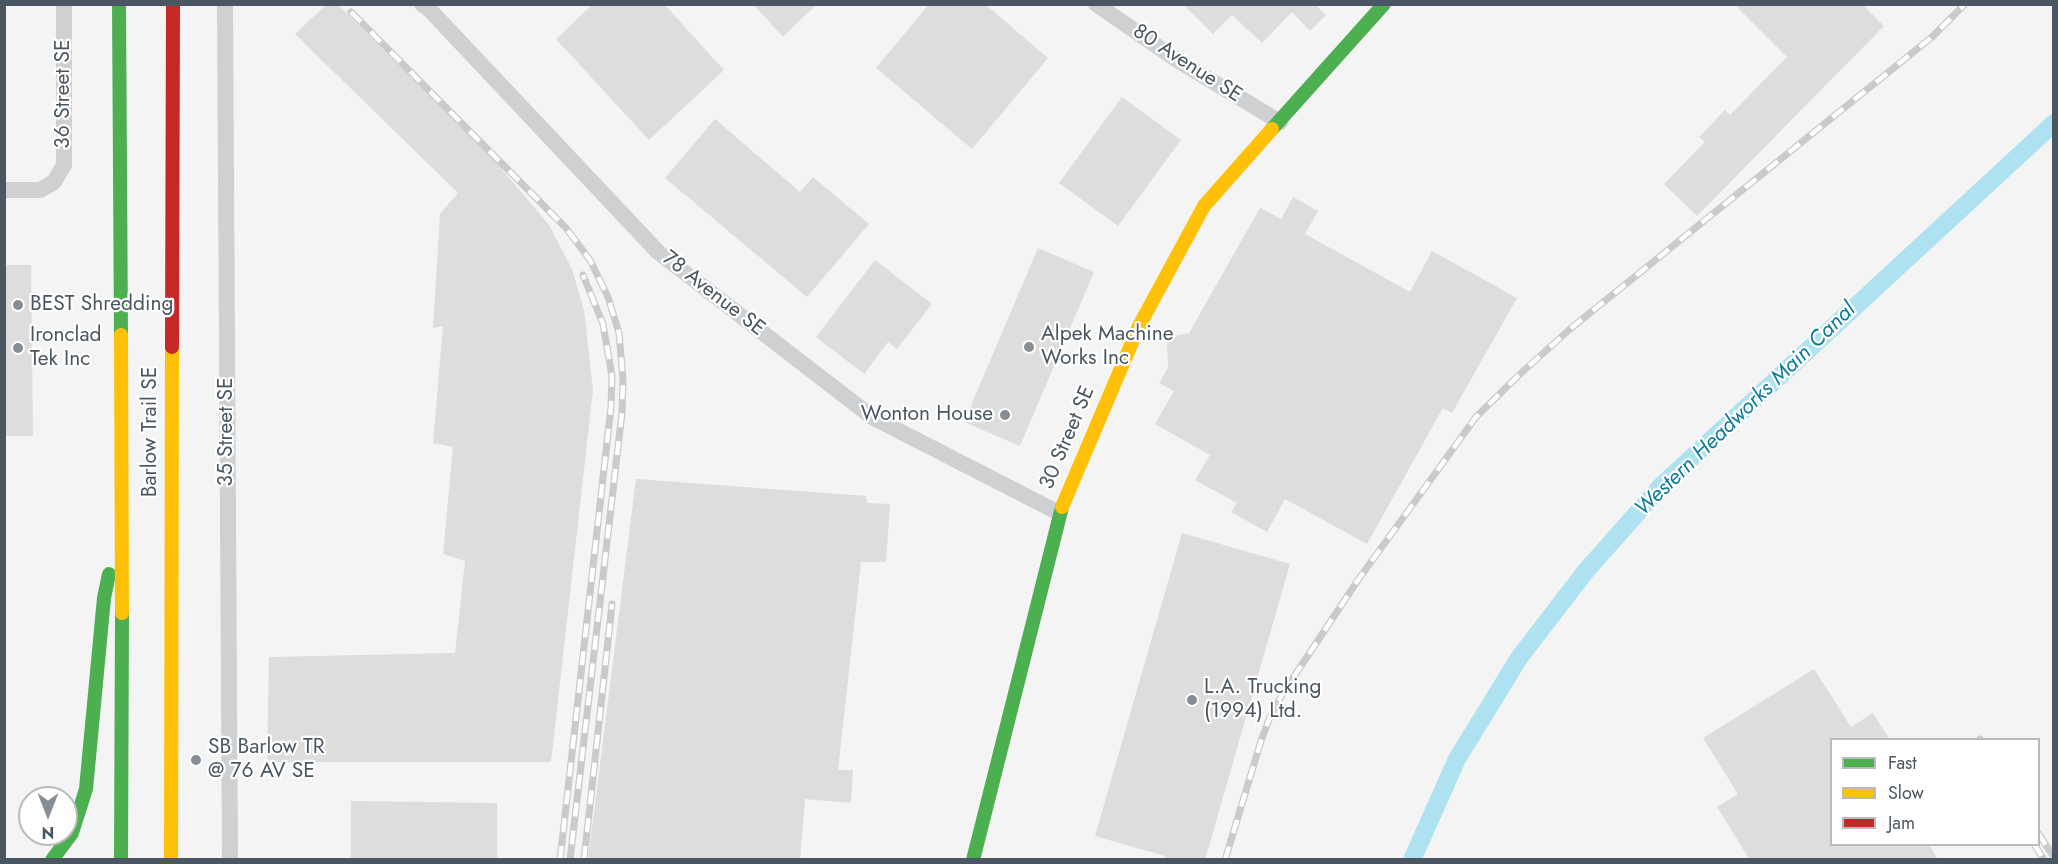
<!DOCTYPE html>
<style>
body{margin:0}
#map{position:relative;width:2058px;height:864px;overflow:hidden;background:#f4f4f4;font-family:Jost,sans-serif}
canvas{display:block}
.frame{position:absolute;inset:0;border:6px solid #4a5661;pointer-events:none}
.legend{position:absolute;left:1830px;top:738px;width:210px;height:108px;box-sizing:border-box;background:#fff;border:2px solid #b7bbc0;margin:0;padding:8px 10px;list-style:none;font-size:18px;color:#4a5661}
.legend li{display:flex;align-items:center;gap:12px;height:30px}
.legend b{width:30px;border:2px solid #b7bbc0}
.north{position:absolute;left:18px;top:786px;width:60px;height:60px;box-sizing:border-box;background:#fff;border:2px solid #b7bbc0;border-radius:50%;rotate:180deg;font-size:16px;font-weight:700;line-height:24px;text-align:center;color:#4a5661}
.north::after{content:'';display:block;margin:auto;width:21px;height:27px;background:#868d94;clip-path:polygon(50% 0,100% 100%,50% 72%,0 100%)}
</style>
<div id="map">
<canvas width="2058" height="864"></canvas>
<div class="frame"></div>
<ul class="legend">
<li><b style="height:8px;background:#4caf50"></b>Fast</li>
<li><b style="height:8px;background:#ffc107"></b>Slow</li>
<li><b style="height:8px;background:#c62828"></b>Jam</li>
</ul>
<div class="north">N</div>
</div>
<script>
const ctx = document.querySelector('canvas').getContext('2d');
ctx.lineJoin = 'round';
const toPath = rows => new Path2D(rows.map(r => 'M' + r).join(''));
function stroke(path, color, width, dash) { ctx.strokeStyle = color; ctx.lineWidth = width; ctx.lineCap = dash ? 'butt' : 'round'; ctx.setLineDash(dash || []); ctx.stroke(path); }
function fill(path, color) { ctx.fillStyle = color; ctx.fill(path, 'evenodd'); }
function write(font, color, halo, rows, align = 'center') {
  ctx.font = font + ' Jost,sans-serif'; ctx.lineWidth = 4.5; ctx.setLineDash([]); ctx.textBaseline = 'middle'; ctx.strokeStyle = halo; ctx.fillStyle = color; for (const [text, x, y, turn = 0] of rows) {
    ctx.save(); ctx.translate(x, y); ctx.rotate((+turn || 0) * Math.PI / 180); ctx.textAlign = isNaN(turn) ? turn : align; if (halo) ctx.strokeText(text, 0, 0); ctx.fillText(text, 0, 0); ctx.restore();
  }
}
const canal = toPath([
 [1412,860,1457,759,1519,658,1585,572,1662,485,2054,123]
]);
const building = toPath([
 [327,4,337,4,490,155,549,225,572,269,584,310,593,390,551,762,267,762,269,657,455,653,465,561,443,554,453,447,433,443,443,326,433,328,440,214,458,193,295,34],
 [593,4,664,4,724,70,649,140,556,39],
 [753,4,817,4,783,37],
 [929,4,985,4,1048,58,972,149,876,68],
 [1183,4,1315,4,1326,15,1310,31,1292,12,1262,43,1232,15,1213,34],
 [1734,4,1862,4,1884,26,1697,216,1664,184,1705,142,1699,137,1725,110,1730,115,1787,57],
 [1122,97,1181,140,1118,226,1059,183],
 [715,119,800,192,813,177,869,224,807,297,665,178],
 [1293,197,1318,211,1305,234,1410,292,1432,251,1517,298,1452,413,1443,408,1367,544,1285,499,1267,532,1231,512,1237,503,1195,480,1210,455,1155,424,1174,391,1159,383,1168,368,1167,344,1178,335,1189,333,1260,208,1281,219],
 [1038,248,1094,272,1020,446,964,422],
 [875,260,932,304,897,349,888,342,864,374,816,337],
 [4,265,31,265,33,436,4,436],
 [636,479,866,496,867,503,890,504,886,562,861,562,838,770,853,770,851,803,805,799,800,860,588,860],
 [1182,533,1290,564,1205,860,1164,860,1165,856,1095,836],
 [1814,669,1851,727,1873,713,1890,740,1832,740,1832,844,1929,844,1938,860,1750,860,1717,807,1738,794,1703,738],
 [351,801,497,803,497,860,351,860]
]);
const street = toPath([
 [225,4,230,860],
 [422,4,428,8,658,252,872,417,1059,513],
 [1096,4,1177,60,1280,122],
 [4,190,40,190,54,182,64,165,64,4]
]);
const fast = toPath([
 [119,4,121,335],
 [1272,129,1384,4],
 [52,860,72,833,86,789,104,598,109,574],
 [121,860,122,613],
 [973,860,1062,507]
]);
const slow = toPath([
 [121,335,122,613],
 [1062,507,1139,326,1204,206,1272,129],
 [171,860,172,347]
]);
const jam = toPath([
 [172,347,173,4]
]);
const rail = toPath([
 [351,12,566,228,590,260,608,297,619,333,623,379,622,413,570,860],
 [1980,739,1980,740],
 [2038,833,2054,857],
 [2034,844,2044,860],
 [560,860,611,407,612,376,603,324,583,275],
 [584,860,612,604],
 [1225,860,1261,741,1270,717,1283,693,1358,580,1476,417,1520,374,1570,329,1932,37,1965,4]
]);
const markers = [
 [18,305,6,"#868d94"],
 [1029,347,6,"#868d94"],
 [18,348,6,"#868d94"],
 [1005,415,6,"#868d94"],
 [1192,700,6,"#868d94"],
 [196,760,6,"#868d94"]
];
const streetNames = [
 ["80 Avenue SE",1187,64,33],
 ["36 Street SE",64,94,-90],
 ["78 Avenue SE",713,294,38],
 ["Barlow Trail SE",151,432,-90],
 ["35 Street SE",227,432,-90],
 ["30 Street SE",1068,438,-67]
];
const poiNames = [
 ["BEST Shredding",30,305],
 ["Alpek Machine",1041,335],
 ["Works Inc",1041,359],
 ["Ironclad",30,336],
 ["Tek Inc",30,360],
 ["Wonton House",993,415,"right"],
 ["L.A. Trucking",1204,688],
 ["(1994) Ltd.",1204,712],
 ["SB Barlow TR",208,748],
 ["@ 76 AV SE",208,772]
];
const waterNames = [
 ["Western Headworks Main Canal",1746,410,-44]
];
stroke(canal, '#aee2f0', 18);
fill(building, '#ddddde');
stroke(street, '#ced0d2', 16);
stroke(fast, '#4caf50', 14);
stroke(slow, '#ffc107', 14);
stroke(jam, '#c62828', 14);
stroke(rail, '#c9cacc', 7);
stroke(rail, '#fff', 4.5, [14]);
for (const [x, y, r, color] of markers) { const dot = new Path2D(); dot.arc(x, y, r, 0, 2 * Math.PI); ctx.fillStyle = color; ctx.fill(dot); stroke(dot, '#fff', 2); }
write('21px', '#4a5661', '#fff', streetNames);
write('21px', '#4a5661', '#fff', poiNames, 'left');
write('italic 22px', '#0c7c9b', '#fff', waterNames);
</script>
